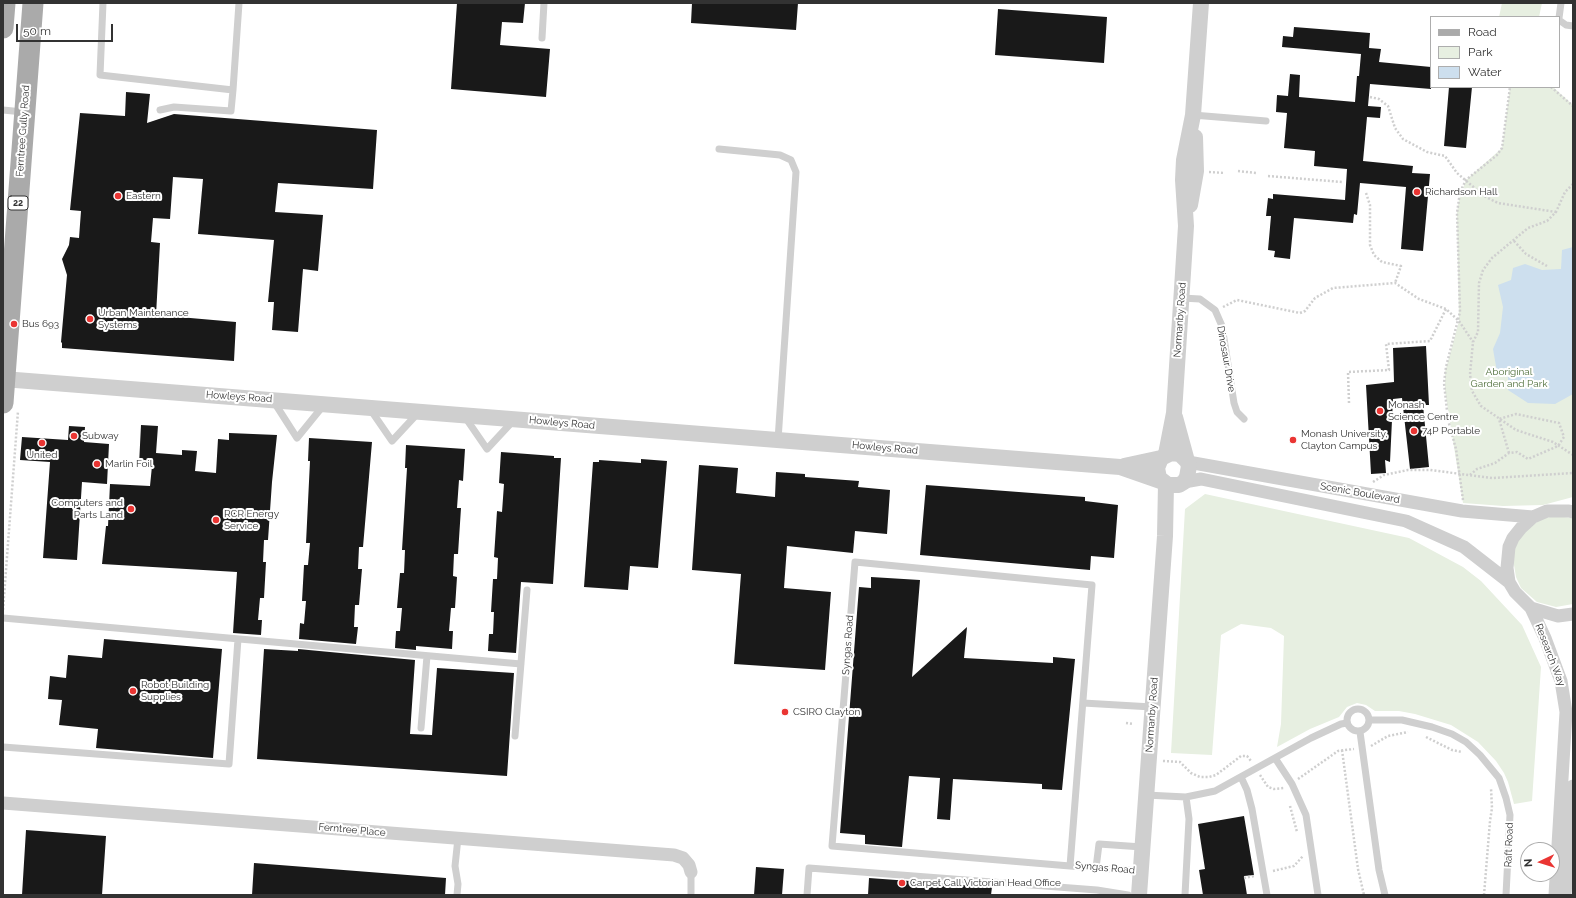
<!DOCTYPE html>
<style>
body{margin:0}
#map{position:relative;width:1576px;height:898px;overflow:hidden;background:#fff;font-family:Raleway,sans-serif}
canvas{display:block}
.frame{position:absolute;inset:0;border:4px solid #323232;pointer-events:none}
.legend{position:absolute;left:1430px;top:16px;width:130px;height:72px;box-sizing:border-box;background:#fff;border:1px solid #adadad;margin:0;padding:5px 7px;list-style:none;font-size:12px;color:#323232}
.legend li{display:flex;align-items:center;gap:8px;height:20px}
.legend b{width:20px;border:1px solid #adadad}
.north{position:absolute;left:1520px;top:842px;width:40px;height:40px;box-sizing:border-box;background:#fff;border:1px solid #adadad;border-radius:50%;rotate:266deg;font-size:11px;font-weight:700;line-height:16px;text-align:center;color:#323232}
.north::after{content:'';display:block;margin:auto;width:14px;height:18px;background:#ea3533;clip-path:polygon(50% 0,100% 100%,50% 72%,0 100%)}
.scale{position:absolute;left:16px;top:24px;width:97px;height:18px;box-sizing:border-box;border:2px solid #323232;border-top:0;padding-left:5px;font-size:12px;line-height:14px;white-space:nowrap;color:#323232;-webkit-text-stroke:3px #fff;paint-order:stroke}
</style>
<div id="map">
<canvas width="1576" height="898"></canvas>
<div class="frame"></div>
<ul class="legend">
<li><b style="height:5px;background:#aaa"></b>Road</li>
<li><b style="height:11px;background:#e7efe1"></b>Park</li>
<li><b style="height:11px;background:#cddfee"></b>Water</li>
</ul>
<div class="north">N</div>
<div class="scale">50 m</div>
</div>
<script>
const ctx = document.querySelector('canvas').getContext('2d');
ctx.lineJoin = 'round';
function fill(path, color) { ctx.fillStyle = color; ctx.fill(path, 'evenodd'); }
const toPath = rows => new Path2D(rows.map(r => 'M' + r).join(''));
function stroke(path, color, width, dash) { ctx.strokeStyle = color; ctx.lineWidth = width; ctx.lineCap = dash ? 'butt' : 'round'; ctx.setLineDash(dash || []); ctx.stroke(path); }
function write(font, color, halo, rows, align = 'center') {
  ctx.font = font + ' Raleway,sans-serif'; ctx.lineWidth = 4; ctx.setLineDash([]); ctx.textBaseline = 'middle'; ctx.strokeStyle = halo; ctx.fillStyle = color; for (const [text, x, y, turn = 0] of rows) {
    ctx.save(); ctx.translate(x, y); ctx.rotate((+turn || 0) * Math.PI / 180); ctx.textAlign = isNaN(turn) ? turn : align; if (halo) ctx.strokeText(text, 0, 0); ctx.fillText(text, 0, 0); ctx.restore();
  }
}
const green = toPath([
 [1502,3,1542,3,1539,17,1499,17],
 [1510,87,1553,87,1573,105,1573,497,1543,505,1503,506,1463,503,1445,391,1445,372,1459,321,1457,213,1459,199,1466,180,1502,148],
 [1205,494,1409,538,1463,567,1481,581,1522,625,1541,667,1532,801,1514,804,1508,782,1504,773,1496,761,1478,742,1451,725,1415,714,1399,711,1375,711,1366,705,1357,703,1347,707,1339,717,1310,729,1277,747,1281,724,1284,636,1271,628,1241,624,1221,635,1212,755,1171,753,1185,509],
 [1555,516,1573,518,1573,604,1556,607,1537,602,1521,588,1516,577,1513,559,1515,546,1520,535,1541,519]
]);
const water = toPath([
 [1573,247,1573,394,1555,404,1528,403,1508,390,1508,377,1497,372,1493,349,1500,333,1503,307,1498,285,1511,280,1513,268,1525,264,1542,270,1561,269,1562,250]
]);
const building = toPath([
 [457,3,525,3,523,23,502,22,500,45,550,49,546,97,451,89],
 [692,3,798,3,796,30,691,23],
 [998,9,1107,17,1104,63,995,55],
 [1294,27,1370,33,1369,48,1381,49,1379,62,1431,67,1431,89,1370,84,1368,106,1381,107,1380,118,1367,117,1363,161,1413,166,1412,173,1430,174,1423,251,1401,249,1406,187,1360,183,1357,215,1354,214,1353,223,1294,218,1290,259,1274,257,1275,251,1268,250,1271,216,1266,216,1268,198,1273,199,1273,194,1345,200,1347,169,1314,166,1315,151,1284,148,1287,113,1276,112,1277,95,1288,96,1290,74,1300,75,1299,97,1355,102,1357,76,1359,76,1361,54,1282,47,1283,36,1293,37],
 [1449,87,1472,87,1466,148,1444,146],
 [126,92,150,94,147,123,174,114,377,130,373,189,278,183,275,212,323,215,318,271,303,269,298,332,272,330,274,302,268,302,274,240,198,234,203,179,173,177,170,219,153,218,151,242,160,243,156,315,236,322,234,361,62,348,62,343,61,342,67,275,62,259,69,245,70,237,79,238,81,211,70,210,80,113,125,116],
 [1426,346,1429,405,1423,405,1429,467,1410,469,1402,398,1393,399,1390,462,1385,460,1386,473,1371,474,1366,385,1394,382,1393,348],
 [141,425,158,426,156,453,182,455,182,450,197,451,195,471,216,473,218,439,229,440,229,433,277,435,272,482,268,540,264,540,263,562,266,562,264,598,260,598,258,620,262,620,261,635,233,633,237,572,102,564,106,526,108,526,110,484,150,486,152,466,139,465],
 [69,426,85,427,84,442,109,444,107,484,82,482,77,560,43,558,50,462,20,460,22,437,68,440],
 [309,438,372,442,363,547,359,547,358,569,362,569,359,605,355,605,354,627,358,627,356,644,299,639,300,623,304,624,306,601,302,601,304,565,308,565,310,543,306,543,310,461,308,461],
 [406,445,465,449,463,481,459,480,457,508,461,508,458,554,454,554,453,576,457,577,455,608,451,608,449,631,453,631,452,649,416,646,416,650,395,648,396,631,400,631,402,608,397,608,400,573,404,573,405,550,402,550,407,468,405,468],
 [501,452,554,456,554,458,561,458,553,584,521,582,516,653,488,651,489,634,493,634,494,612,491,612,493,579,497,579,498,558,494,557,497,511,502,512,504,484,499,483],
 [641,459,667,461,658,568,630,566,628,590,584,587,593,462,599,462,599,460,641,463],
 [699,465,738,468,736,493,775,497,776,472,805,474,805,477,859,481,858,487,890,490,887,534,855,531,853,553,787,546,784,588,831,592,825,670,734,664,741,574,692,570],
 [926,485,1085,497,1085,501,1118,505,1114,558,1091,556,1090,570,920,555],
 [871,577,920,580,912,677,967,627,964,658,1053,663,1053,657,1075,659,1062,790,1042,789,1042,784,953,779,950,820,937,819,940,778,909,776,902,847,865,844,865,835,840,833,859,587,871,588],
 [104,639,222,649,213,758,96,748,98,729,59,725,62,700,48,699,50,676,66,678,68,655,102,658],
 [264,649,298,651,298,649,415,660,410,734,432,735,437,668,514,673,507,776,257,759],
 [1244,816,1254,875,1244,876,1247,895,1203,895,1199,870,1205,869,1198,824],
 [26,830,106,836,102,895,22,895],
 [254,863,446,878,445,895,252,895],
 [756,867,784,869,782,895,754,895],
 [869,878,992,887,991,895,868,895]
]);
const path = toPath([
 [1551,87,1573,106],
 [1370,97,1379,99,1388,106,1395,128,1403,139,1427,152,1445,156,1457,173,1484,196,1498,203,1556,212],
 [1238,171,1256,173],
 [1209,172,1225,173],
 [1268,176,1342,182],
 [1573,184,1565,192,1556,212,1547,221,1528,228,1492,258,1483,270,1479,283,1478,332,1473,342,1470,374,1472,391,1481,406,1516,430,1553,442,1573,455],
 [1366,193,1370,205,1370,245,1374,255,1382,262,1401,266,1395,283],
 [1514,241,1526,254,1547,266],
 [1223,307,1237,300,1300,313,1305,311,1315,298,1333,288,1395,283,1419,299,1446,309,1459,321,1473,342],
 [1349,403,1348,372,1389,370,1386,344,1430,341,1446,309],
 [1470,475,1477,469,1495,463,1509,453,1517,452,1528,459,1558,446,1564,437,1559,423,1516,414,1499,419,1509,453],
 [1373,482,1384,475,1408,470,1430,470,1492,478,1573,473],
 [1463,500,1456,449,1448,420,1444,383,1446,367,1460,312,1457,213,1460,192,1466,180,1497,155,1502,148,1510,87],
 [3,610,18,411],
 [1126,723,1133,724],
 [1426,737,1452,750,1462,752],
 [1371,746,1388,736,1408,732],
 [1342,750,1358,869,1364,895],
 [1163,761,1180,762,1191,773,1200,777,1209,777,1216,775,1241,756,1247,756,1251,761],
 [1260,775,1268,787,1274,789,1284,788],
 [1298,779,1338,751,1354,749],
 [1290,806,1297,832],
 [1273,871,1294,866,1303,856],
 [1244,878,1254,876],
 [1484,895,1490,821,1492,808,1491,788]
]);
const service = toPath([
 [103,3,100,75,233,90,239,3],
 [1559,18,1561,3],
 [1559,20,1566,25,1573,26],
 [542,38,544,3],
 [3,110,23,112],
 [160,110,174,107,231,111,233,90],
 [1193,115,1266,121],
 [719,149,780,155,791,160,796,172,778,440],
 [1182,298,1200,299,1215,310,1222,326,1234,403,1237,412,1244,419],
 [274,402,297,438,323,406],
 [370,409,392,441,418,413],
 [465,417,487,449,513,421],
 [855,562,1092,585,1070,866,832,846,855,562],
 [3,618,521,664],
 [1083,703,1152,707],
 '1347 720a11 11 0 1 1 22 0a11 11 0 1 1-22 0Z',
 [1369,720,1402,720,1432,727,1452,734,1466,742,1480,755,1499,778,1506,798,1510,815,1506,895],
 [421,728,427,656],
 [1360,732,1379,870,1385,895],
 [515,736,527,590],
 [3,747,229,764,238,639],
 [1275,758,1292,784,1306,815,1318,895],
 [1241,777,1247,790,1252,809,1267,895],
 [1146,795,1186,797,1215,791,1311,738,1341,724,1347,723],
 [1070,866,1141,871],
 [1096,868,1099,844,1142,847],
 [457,895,458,884,455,866,458,838],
 [691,895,691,872],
 [807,895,809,868,1097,890,1128,895],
 [1185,895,1189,819,1186,797]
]);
const minor = toPath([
 [1188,462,1462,511,1533,517],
 [1184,482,1201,479,1406,521,1464,547,1509,582],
 [1573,512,1569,511,1547,511,1533,517,1521,528,1513,538,1509,547,1507,568,1509,582,1515,592,1531,608,1558,616,1573,614],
 [1531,608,1545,638,1561,681,1566,712,1555,895],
 [3,803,674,855,683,858,689,865,691,872],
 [1565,895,1573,786]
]);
const tertiary = toPath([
 [1190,205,1196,171,1195,137],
 [3,379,1120,467,1163,482],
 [1175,417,1187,461],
 [1166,454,1174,413,1186,226,1183,180,1184,160,1193,115,1201,3],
 [1124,466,1161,458,1171,453,1180,454,1187,461,1189,466,1187,477,1184,482,1179,485,1168,485,1159,478,1157,468,1161,458],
 [1139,895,1165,536,1166,484]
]);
const primary = toPath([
 [3,28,5,3],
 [3,403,33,3]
]);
const markers = [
 [1417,192,4,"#ea3533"],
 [118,196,4,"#ea3533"],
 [90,319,4,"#ea3533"],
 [14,324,4,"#ea3533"],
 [1380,411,4,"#ea3533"],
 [1414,431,4,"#ea3533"],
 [74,436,4,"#ea3533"],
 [1293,440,4,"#ea3533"],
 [42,443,4,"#ea3533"],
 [97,464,4,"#ea3533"],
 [131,509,4,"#ea3533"],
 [216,520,4,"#ea3533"],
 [133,691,4,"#ea3533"],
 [785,712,4,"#ea3533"],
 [902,883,4,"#ea3533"]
];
const shields = [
 [18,203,20]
];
const shieldNames = [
 ["22",18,203]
];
const streetNames = [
 ["Ferntree Gully Road",23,131,-86],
 ["Normanby Road",1180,320,-86],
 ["Dinosaur Drive",1226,359,80],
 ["Howleys Road",239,397,4],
 ["Howleys Road",562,423,5],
 ["Howleys Road",885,448,5],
 ["Scenic Boulevard",1360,493,10],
 ["Syngas Road",848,645,-86],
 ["Research Way",1550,655,69],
 ["Normanby Road",1152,715,-86],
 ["Ferntree Place",352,830,5],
 ["Raft Road",1509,845,-88],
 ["Syngas Road",1105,868,5]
];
const poiNames = [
 ["Richardson Hall",1425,192],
 ["Eastern",126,196],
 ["Urban Maintenance",98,313],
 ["Systems",98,325],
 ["Bus 693",22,324],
 ["Monash",1388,405],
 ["Science Centre",1388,417],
 ["74P Portable",1422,431],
 ["Monash University,",1301,434],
 ["Clayton Campus",1301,446],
 ["Subway",82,436],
 ["United",42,455,"center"],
 ["Marlin Foil",105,464],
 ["Computers and",123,503,"right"],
 ["Parts Land",123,515,"right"],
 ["RCR Energy",224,514],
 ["Service",224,526],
 ["Robot Building",141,685],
 ["Supplies",141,697],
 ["CSIRO Clayton",793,712],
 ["Carpet Call Victorian Head Office",910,883]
];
const parkNames = [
 ["Aboriginal",1509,372],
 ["Garden and Park",1509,384]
];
fill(green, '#e7efe1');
fill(water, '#cddfee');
fill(building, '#191919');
stroke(path, '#cfcfcf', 2.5, [2, 2]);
stroke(service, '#cfcfcf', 7);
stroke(minor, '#cfcfcf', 13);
stroke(tertiary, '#cfcfcf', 16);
stroke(primary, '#aaa', 21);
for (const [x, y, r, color] of markers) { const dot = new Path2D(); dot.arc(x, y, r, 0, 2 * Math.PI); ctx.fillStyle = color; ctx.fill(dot); stroke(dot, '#fff', 1.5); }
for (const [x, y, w] of shields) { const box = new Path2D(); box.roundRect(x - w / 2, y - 7, w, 14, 3); ctx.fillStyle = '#fff'; ctx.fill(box); stroke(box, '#323232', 1); }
write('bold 9px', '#323232', null, shieldNames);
write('10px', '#323232', '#fff', streetNames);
write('10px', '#323232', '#fff', poiNames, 'left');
write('10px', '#51703d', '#fff', parkNames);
</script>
